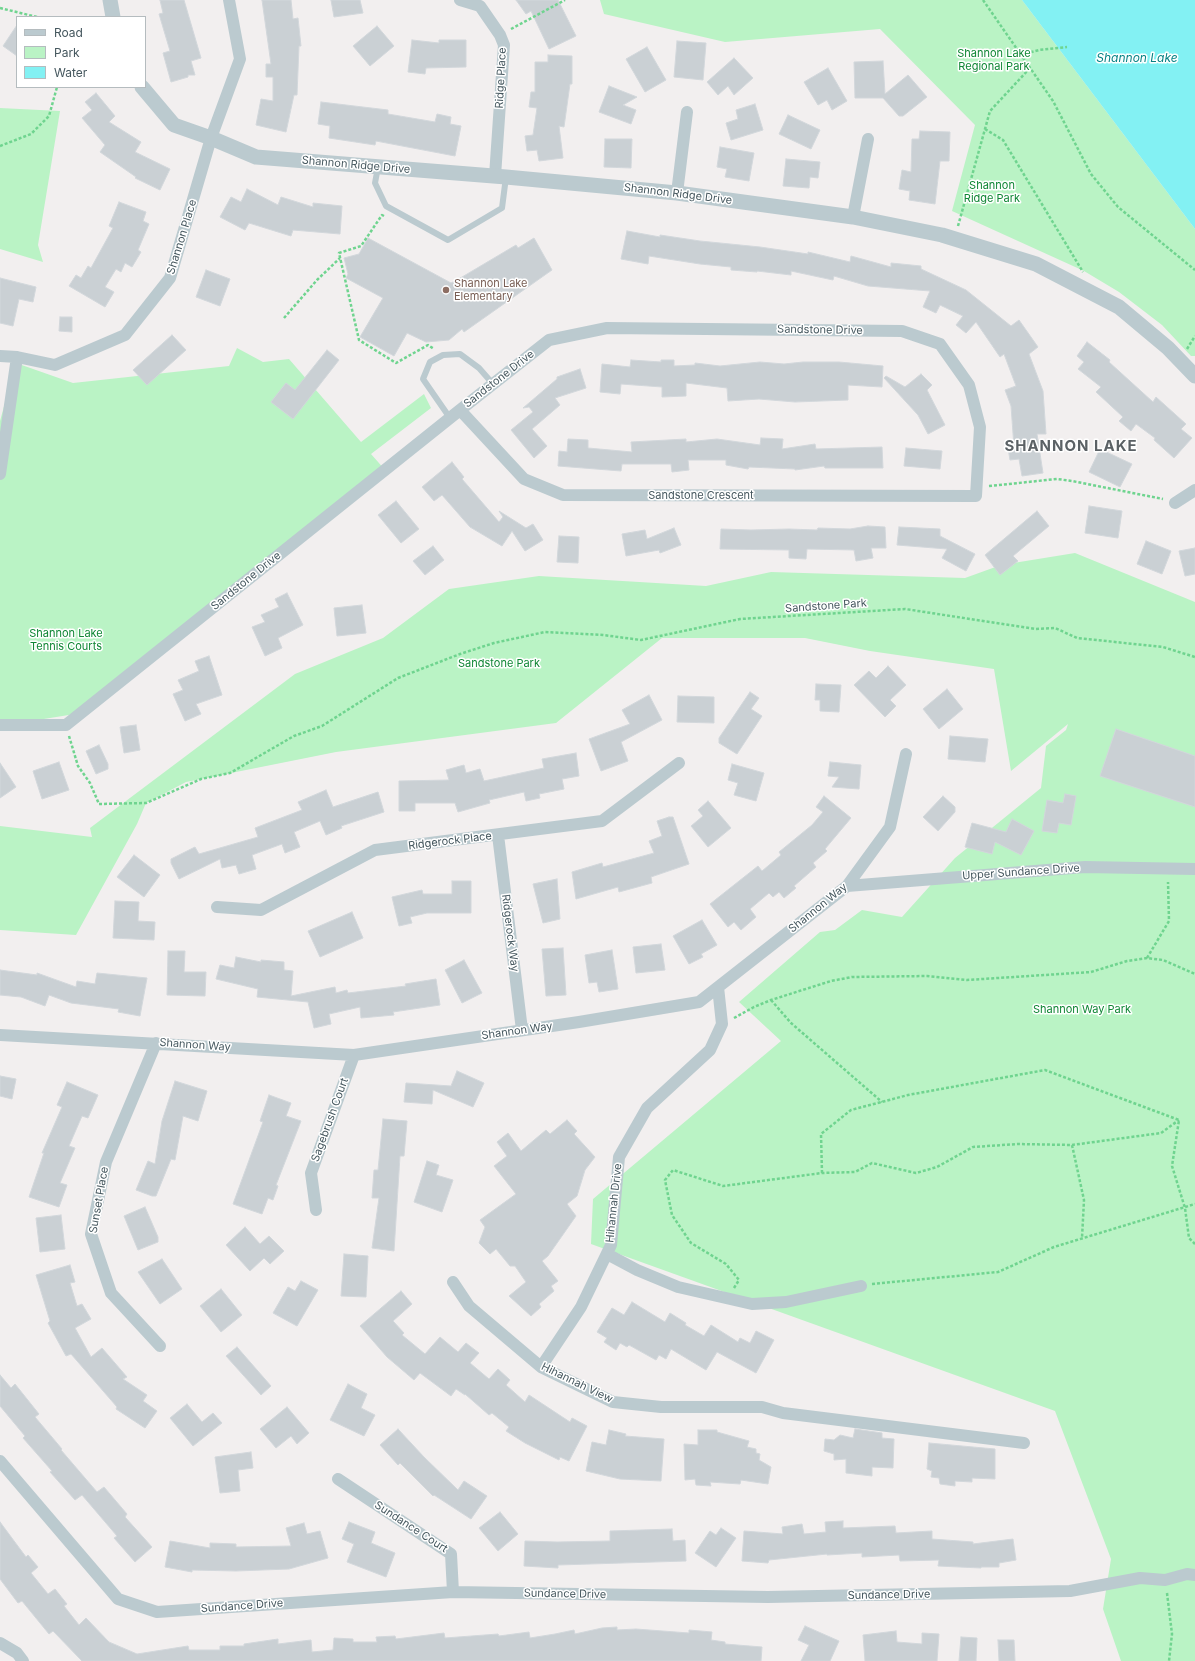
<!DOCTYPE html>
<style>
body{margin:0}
#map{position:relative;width:1195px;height:1661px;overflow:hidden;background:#f2efef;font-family:Inter,sans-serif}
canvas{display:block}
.legend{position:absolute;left:16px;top:16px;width:130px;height:72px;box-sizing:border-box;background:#fff;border:1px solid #b5bcbf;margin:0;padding:5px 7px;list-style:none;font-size:12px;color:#45575e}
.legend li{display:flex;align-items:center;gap:8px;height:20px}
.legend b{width:20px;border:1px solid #b5bcbf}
</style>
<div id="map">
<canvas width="1195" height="1661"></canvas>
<ul class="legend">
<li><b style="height:5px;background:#bbcacf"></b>Road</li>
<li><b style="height:11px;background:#baf3c5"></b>Park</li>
<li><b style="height:11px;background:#83f1f3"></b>Water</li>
</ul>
</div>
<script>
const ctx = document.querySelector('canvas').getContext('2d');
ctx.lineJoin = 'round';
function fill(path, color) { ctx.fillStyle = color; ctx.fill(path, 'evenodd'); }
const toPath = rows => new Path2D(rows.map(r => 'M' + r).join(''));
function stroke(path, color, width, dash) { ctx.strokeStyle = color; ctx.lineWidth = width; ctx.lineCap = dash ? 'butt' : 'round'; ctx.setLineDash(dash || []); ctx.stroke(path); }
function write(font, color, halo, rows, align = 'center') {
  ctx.font = font + ' Inter,sans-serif'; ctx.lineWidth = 3; ctx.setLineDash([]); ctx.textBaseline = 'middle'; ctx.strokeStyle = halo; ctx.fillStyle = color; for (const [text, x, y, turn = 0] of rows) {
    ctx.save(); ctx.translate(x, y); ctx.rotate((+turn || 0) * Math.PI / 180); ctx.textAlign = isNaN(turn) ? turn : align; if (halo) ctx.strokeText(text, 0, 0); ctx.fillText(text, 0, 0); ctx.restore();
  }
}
const green = toPath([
 [600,0,1022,0,1195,229,1195,356,1191,356,1162,325,1119,292,1084,271,952,211,975,125,880,29,725,42,604,14],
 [0,108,60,111,38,245,43,262,0,249],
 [237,348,263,362,289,359,361,442,424,394,431,408,371,454,386,471,75,714,0,726,0,421,16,363,73,383,229,366],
 [1075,553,1195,602,1195,1661,1121,1661,1103,1609,1111,1559,1055,1411,591,1244,593,1199,781,1041,739,1002,820,932,835,930,862,910,902,917,955,858,1041,788,1046,746,1066,730,1068,724,1011,771,994,669,870,651,805,638,662,638,556,723,336,752,186,782,146,803,137,824,76,935,0,930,0,826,92,837,90,828,295,674,383,638,449,589,539,576,706,586,771,572,965,578,1001,565]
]);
const water = toPath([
 [1022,0,1195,0,1195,229]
]);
const building = toPath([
 [160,0,184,0,201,58,191,61,195,75,188,75,188,77,171,82,163,53,170,51,159,14,163,13,160,0],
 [262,0,291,0,293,19,298,18,301,46,299,46,297,95,294,95,286,132,256,125,261,99,273,101,273,77,266,77,266,64,271,64,262,0],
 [331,0,360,0,363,13,334,17,331,0],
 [516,0,558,0,576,36,549,49,531,11,526,14,516,0],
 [17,25,17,56,3,46,17,25],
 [377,26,394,46,370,66,353,46,377,26],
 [412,40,439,43,439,40,466,40,466,67,426,68,425,74,408,72,412,40],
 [677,41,706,43,703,80,674,77,677,41],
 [647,47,666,80,645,92,626,59,647,47],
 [548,55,572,56,572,84,570,84,564,127,559,126,563,158,539,161,537,150,527,151,525,136,533,135,537,108,529,107,531,92,535,92,535,62,548,62,548,55],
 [734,58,753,78,734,95,728,86,718,95,707,82,734,58],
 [883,61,885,94,908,75,927,97,903,116,899,116,883,98,855,98,854,62,883,61],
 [828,68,847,101,832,110,827,100,818,105,804,82,828,68],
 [609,86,637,97,623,105,636,110,631,124,599,112,609,86],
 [96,93,115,116,109,122,141,142,135,152,170,169,160,190,135,178,136,177,100,152,105,145,82,118,92,110,85,102,96,93],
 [321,102,388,110,388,114,435,122,437,114,451,117,450,124,461,126,455,156,376,141,375,145,329,138,330,126,318,124,321,102],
 [755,104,763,130,731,140,726,123,738,119,736,110,755,104],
 [788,115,820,130,811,149,779,134,788,115],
 [920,131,950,132,949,161,940,161,935,204,909,200,910,191,899,189,902,170,911,172,912,139,919,139,920,131],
 [605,139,632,139,631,168,604,167,605,139],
 [720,147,754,153,749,181,725,177,727,169,717,167,720,147],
 [786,159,820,162,818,178,810,177,809,188,783,186,786,159],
 [247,189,278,205,281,197,313,207,313,203,342,206,340,234,293,230,291,236,249,223,245,230,220,217,231,197,241,202,247,189],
 [119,202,146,212,143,221,149,224,138,250,141,252,132,267,125,263,121,272,116,269,105,287,114,292,105,307,69,286,76,275,81,278,88,266,91,268,113,228,109,226,119,202],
 [627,231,660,237,660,235,700,241,760,247,808,254,808,252,850,262,851,256,891,267,891,263,921,266,921,269,966,290,1011,326,1019,320,1038,347,1029,354,1043,391,1046,434,1037,434,1043,473,1022,476,1019,459,1010,460,1008,448,1014,447,1011,406,1005,390,1016,386,1004,354,1000,357,976,322,966,333,956,325,963,316,940,305,936,313,923,307,930,291,868,286,834,276,833,280,791,271,791,275,757,271,757,272,731,270,731,267,700,264,649,256,648,264,621,259,627,231],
 [368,238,451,283,457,280,516,245,518,248,534,238,552,270,464,332,462,329,449,340,426,342,407,333,394,356,360,337,383,298,346,278,348,274,344,258,359,254,368,238],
 [206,270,230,279,220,306,196,297,206,270],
 [0,278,36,287,33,302,19,299,13,326,0,323,0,278],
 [60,317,72,317,72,332,59,331,60,317],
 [172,335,186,350,147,385,133,370,172,335],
 [1087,342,1110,360,1109,362,1153,402,1156,397,1186,424,1181,429,1192,438,1174,458,1154,440,1155,438,1136,424,1131,431,1119,421,1123,417,1096,392,1101,387,1078,369,1084,362,1077,356,1087,342],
 [327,350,339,360,293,419,271,402,286,383,295,390,327,350],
 [631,360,661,362,661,360,674,360,674,366,695,365,695,363,720,366,760,362,784,364,803,362,839,362,883,366,882,387,848,385,848,400,795,402,759,399,728,401,727,388,686,383,686,396,662,397,662,387,621,384,620,394,600,392,602,364,630,367,631,360],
 [580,369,586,388,555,398,560,405,532,429,547,446,534,458,511,430,533,412,529,407,523,408,557,379,557,377,580,369],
 [921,374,932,385,927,390,945,425,928,434,918,415,884,378,886,376,905,387,921,374],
 [761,438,783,439,782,449,815,444,816,449,882,447,883,468,825,468,824,466,795,470,795,469,749,467,748,469,726,465,726,460,688,460,689,470,672,472,671,464,622,464,621,471,558,466,559,451,567,452,568,439,588,440,588,448,632,452,631,442,686,439,686,442,717,439,760,445,761,438],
 [906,448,942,451,940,469,904,466,906,448],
 [1100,449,1132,464,1120,487,1089,472,1100,449],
 [452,462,464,477,462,479,499,522,503,517,499,511,526,528,533,524,543,540,525,551,512,531,502,546,470,527,442,495,434,501,422,487,452,462],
 [396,501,419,529,401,543,378,515,396,501],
 [1089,506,1122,511,1118,538,1085,533,1089,506],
 [1037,511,1049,526,1013,556,1018,561,1000,575,985,555,1037,511],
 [868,526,885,527,886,548,871,548,873,558,856,561,854,550,807,549,806,559,789,558,789,550,720,549,721,529,751,530,789,529,817,530,818,528,850,529,868,526],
 [899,527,940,529,940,536,975,554,966,571,942,558,947,549,897,545,899,527],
 [674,528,681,545,660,553,659,550,626,556,622,534,645,530,647,539,674,528],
 [559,536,579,537,578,563,557,562,559,536],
 [1146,541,1171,551,1162,574,1137,564,1146,541],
 [433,546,444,560,425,575,413,561,433,546],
 [1195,548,1195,574,1185,576,1179,551,1195,548],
 [287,593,303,625,278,638,282,648,265,656,252,627,265,622,261,615,279,607,275,599,287,593],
 [362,605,366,633,337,636,334,608,362,605],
 [209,656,222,695,196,704,201,714,185,721,173,694,183,690,178,680,199,671,195,661,209,656],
 [888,666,906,685,890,700,896,706,885,717,854,685,869,671,876,678,888,666],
 [816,684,841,685,839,712,820,711,820,700,815,700,816,684],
 [947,689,963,709,939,729,923,709,947,689],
 [750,692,759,698,751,709,762,716,737,754,719,743,719,738,750,692],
 [649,695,662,720,621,742,628,761,601,771,589,739,630,724,622,710,649,695],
 [678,696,714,697,714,723,677,722,678,696],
 [136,725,140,750,124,753,120,727,136,725],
 [1116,729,1195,756,1195,807,1100,776,1116,729],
 [950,736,988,739,985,762,948,759,950,736],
 [99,745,108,764,108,769,96,774,86,751,99,745],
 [576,753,579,776,562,779,564,789,539,794,540,798,526,801,524,792,489,800,490,803,458,812,455,803,415,803,415,811,399,811,399,781,449,780,446,770,464,765,466,773,480,769,484,781,544,768,542,759,576,753],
 [59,762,69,790,42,799,33,771,59,762],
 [830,762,861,765,859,789,832,787,839,777,828,776,830,762],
 [0,763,16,787,0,798,0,763],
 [732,764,764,773,756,801,734,795,738,783,728,780,732,764],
 [326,790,333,807,378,792,384,812,341,826,342,828,326,835,320,821,294,832,300,847,285,853,282,844,252,855,256,869,239,874,236,865,222,868,220,859,179,879,171,863,171,859,195,847,199,854,258,837,255,828,302,810,298,802,326,790],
 [1065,794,1076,796,1071,825,1059,823,1057,833,1042,831,1047,800,1063,803,1065,794],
 [824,796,851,818,825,849,827,851,813,863,816,867,794,886,796,888,784,898,779,892,773,897,769,893,750,909,756,917,741,930,734,922,728,927,710,904,758,866,762,871,781,855,779,852,812,825,823,812,816,807,824,796],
 [943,796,955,807,955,812,938,831,923,817,943,796],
 [708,801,731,828,708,847,691,826,703,816,698,810,708,801],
 [669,817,673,817,689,864,651,877,652,883,619,892,618,887,576,899,572,872,602,863,603,867,654,853,649,841,662,836,657,821,669,817],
 [1012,819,1034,831,1021,855,995,842,992,854,965,847,972,823,1006,832,1012,819],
 [134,855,160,875,144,897,117,877,134,855],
 [557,879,560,919,543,923,533,884,557,879],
 [452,881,471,881,471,913,427,913,410,917,412,923,399,926,392,897,422,890,423,894,452,894,452,881],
 [115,901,139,902,138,921,155,922,154,940,113,938,115,901],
 [352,912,363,938,320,957,308,931,352,912],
 [702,920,717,945,701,954,703,957,689,964,673,936,702,920],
 [661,944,665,970,636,973,633,947,661,944],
 [563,948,566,995,546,996,542,949,563,948],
 [612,950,618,989,599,992,597,982,589,983,585,955,612,950],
 [168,951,185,951,184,972,206,972,205,996,167,995,168,951],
 [236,957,261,962,261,960,284,962,284,970,293,971,291,996,335,987,336,993,347,990,348,993,406,986,405,984,436,979,440,1005,393,1012,394,1015,361,1018,360,1007,329,1014,331,1024,314,1028,308,1002,257,997,258,989,216,979,220,965,234,968,236,957],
 [464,960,482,993,462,1003,445,970,464,960],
 [0,970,37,975,37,973,76,987,77,981,95,984,97,973,147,978,140,1016,118,1012,119,1009,71,1003,49,995,45,1006,21,997,0,995,0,970],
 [457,1071,484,1083,473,1107,433,1090,432,1104,404,1102,406,1083,451,1086,457,1071],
 [0,1076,16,1079,12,1099,0,1096,0,1076],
 [175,1081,207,1091,198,1121,183,1116,175,1160,171,1159,156,1196,152,1196,136,1190,148,1161,155,1164,162,1121,175,1081],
 [67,1082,98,1095,88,1118,82,1116,69,1146,75,1148,60,1183,67,1185,59,1207,29,1197,44,1153,42,1153,62,1107,57,1105,67,1082],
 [269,1095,291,1103,286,1116,301,1121,276,1185,278,1186,273,1200,268,1198,262,1214,233,1204,263,1122,260,1121,269,1095],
 [383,1119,407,1121,404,1156,400,1156,394,1251,372,1248,379,1198,372,1198,374,1170,378,1170,383,1119],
 [567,1120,577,1131,574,1134,595,1157,585,1170,577,1196,567,1204,576,1216,548,1256,542,1261,558,1281,551,1286,554,1291,539,1304,541,1307,531,1316,509,1296,526,1282,515,1266,510,1266,496,1249,490,1254,479,1243,485,1227,480,1220,516,1194,494,1166,507,1156,497,1142,508,1133,521,1151,546,1130,550,1134,567,1120],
 [427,1161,439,1165,436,1175,453,1180,442,1212,414,1202,427,1161],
 [145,1207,158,1237,158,1242,138,1250,124,1216,145,1207],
 [61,1215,65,1249,40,1252,36,1218,61,1215],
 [245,1227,260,1244,269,1236,284,1251,270,1264,264,1258,250,1271,226,1245,245,1227],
 [344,1254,368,1256,366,1297,341,1296,344,1254],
 [162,1259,182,1289,160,1304,138,1272,162,1259],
 [70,1265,75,1282,70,1283,77,1306,82,1304,91,1319,75,1328,91,1357,102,1348,127,1377,123,1379,147,1395,143,1401,157,1411,145,1428,116,1409,117,1407,71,1354,66,1356,48,1323,50,1321,36,1275,70,1265],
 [301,1281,318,1290,297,1326,273,1313,288,1287,295,1291,301,1281],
 [221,1289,242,1315,221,1332,200,1306,221,1289],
 [401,1291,412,1304,393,1321,404,1333,402,1335,425,1354,440,1337,458,1352,466,1343,479,1353,470,1363,489,1379,498,1369,510,1380,506,1385,525,1402,529,1395,570,1422,572,1418,587,1426,569,1461,560,1457,559,1460,525,1443,506,1431,509,1427,492,1413,489,1415,465,1394,465,1395,456,1389,451,1396,420,1373,414,1380,387,1357,360,1326,401,1291],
 [632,1302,665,1322,670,1313,686,1323,685,1325,704,1336,711,1325,738,1342,740,1338,750,1343,756,1331,774,1340,756,1373,717,1352,706,1370,671,1349,666,1359,659,1355,656,1360,629,1345,627,1347,620,1343,616,1350,604,1342,607,1338,597,1332,612,1308,624,1315,632,1302],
 [237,1347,271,1386,261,1395,226,1356,237,1347],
 [0,1375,11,1388,15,1384,39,1414,35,1417,62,1449,61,1450,97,1492,104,1487,127,1514,125,1517,152,1547,135,1562,114,1538,117,1536,82,1495,75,1500,50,1472,52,1471,23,1438,25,1436,0,1406,0,1375],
 [348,1384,367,1394,361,1408,375,1415,364,1436,330,1420,348,1384],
 [187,1404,202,1422,213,1413,222,1423,193,1446,170,1418,187,1404],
 [287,1407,309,1433,297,1444,291,1436,276,1448,260,1429,287,1407],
 [398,1429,424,1457,458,1490,464,1481,487,1496,471,1519,434,1495,433,1496,400,1463,398,1465,380,1445,398,1429],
 [855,1429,882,1433,882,1438,894,1439,893,1468,872,1467,872,1476,846,1473,846,1459,834,1460,834,1454,824,1451,825,1439,834,1440,840,1435,853,1438,855,1429],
 [609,1430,626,1434,625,1436,664,1439,661,1481,620,1479,586,1471,592,1442,606,1445,609,1430],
 [698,1430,717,1430,717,1432,749,1441,747,1447,756,1449,756,1453,760,1454,759,1460,771,1467,768,1484,741,1480,740,1484,710,1482,711,1486,696,1485,695,1479,685,1480,684,1444,698,1445,698,1430],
 [929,1443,995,1449,995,1479,972,1478,972,1482,955,1481,955,1486,940,1484,939,1478,931,1477,932,1471,927,1469,929,1443],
 [251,1452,253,1468,238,1470,240,1491,220,1493,215,1457,251,1452],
 [500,1512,518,1534,498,1551,479,1528,500,1512],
 [843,1521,843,1528,895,1526,896,1533,932,1531,932,1539,973,1542,973,1544,1013,1539,1016,1560,999,1563,999,1567,981,1567,981,1568,938,1566,939,1560,900,1561,899,1555,862,1557,862,1553,827,1555,827,1554,769,1560,768,1563,742,1561,744,1531,783,1534,782,1527,802,1524,804,1534,826,1532,825,1522,843,1521],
 [0,1522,26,1557,28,1555,38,1567,31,1573,48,1594,55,1589,67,1604,64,1606,79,1625,86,1618,109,1642,137,1654,188,1646,189,1650,220,1650,220,1646,244,1646,244,1644,278,1639,278,1644,311,1640,312,1652,333,1650,334,1638,353,1639,353,1642,377,1642,376,1637,395,1636,396,1639,444,1633,445,1638,498,1634,499,1636,529,1632,530,1638,555,1634,574,1630,575,1634,602,1628,617,1627,617,1630,636,1629,689,1633,689,1630,712,1632,711,1640,725,1642,725,1644,762,1647,761,1661,82,1661,53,1631,49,1634,22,1601,18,1603,0,1579,0,1522],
 [349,1522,375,1532,371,1543,395,1553,386,1577,347,1562,354,1544,342,1539,349,1522],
 [304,1523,307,1534,320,1531,328,1558,289,1569,236,1571,192,1570,192,1572,165,1567,170,1541,210,1548,210,1543,236,1544,236,1547,291,1546,286,1528,304,1523],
 [721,1528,736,1538,716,1567,695,1553,710,1531,716,1535,721,1528],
 [672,1529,673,1541,685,1540,686,1561,558,1565,558,1568,524,1566,525,1541,557,1542,610,1541,610,1531,672,1529],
 [805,1626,839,1641,830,1661,801,1661,809,1645,798,1640,805,1626],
 [896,1631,897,1642,922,1644,922,1633,939,1634,937,1661,865,1661,863,1635,896,1631],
 [961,1637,977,1638,976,1661,959,1661,961,1637],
 [998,1640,1014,1640,1015,1661,999,1661,998,1640]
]);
const path = toPath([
 [983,0,1053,101,1091,174,1118,207,1195,270],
 [0,8,37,17],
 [511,29,565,0],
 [1021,55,1039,50,1067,47],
 [985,129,1003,140,1083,272],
 [0,146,31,134,49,116,57,87],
 [384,216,382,215,361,246,339,253,359,340,396,363,428,345,434,349],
 [958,226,990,111,1030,68],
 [284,318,317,280,340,258],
 [1187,349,1195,336],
 [989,486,1057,479,1072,481,1163,499],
 [69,736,78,766,90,783,99,804,146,803,201,779,230,773,294,736,322,726,398,678,460,654,494,643,545,632,603,635,641,640,740,619,905,609,1036,629,1055,628,1077,638,1163,647,1195,657],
 [1147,958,1169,921,1168,882],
 [771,1000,791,1023,882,1102],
 [734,1018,754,1007,771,1000,831,981,852,977,927,976,967,980,1091,972,1127,961,1147,958,1163,960,1195,974],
 [1072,1145,1084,1200,1082,1238],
 [822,1173,821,1134,851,1110,908,1095,1045,1070,1179,1120,1172,1166,1185,1208,1189,1238,1195,1244],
 [872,1284,998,1272,1054,1247,1195,1204],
 [734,1288,739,1280,726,1264,691,1243,672,1215,665,1180,673,1170,723,1186,822,1173,855,1172,872,1163,916,1173,937,1167,973,1147,1018,1144,1072,1145,1161,1133,1179,1120],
 [1167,1593,1172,1634,1169,1661]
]);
const service = toPath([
 [378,167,375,183,386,206,448,240,502,208,506,177],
 [450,418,423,379,430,362,443,355,460,354,479,368,493,384]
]);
const minor = toPath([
 [460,0,480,6,500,35,504,45,495,176],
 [677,193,687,112],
 [853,217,868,139],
 [0,356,17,357,55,365,125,335,170,278,211,138,240,59,229,0],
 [0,474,17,357],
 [1175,503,1195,490],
 [0,725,66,725,460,410,549,340,607,328,902,331,940,344,969,385,980,427,976,496,563,495,524,479,460,410],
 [498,835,522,1030],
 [847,886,1085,867,1195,869],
 [217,907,261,910,375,850,602,821,679,763],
 [0,1035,354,1055,579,1022,699,1002,847,886,890,827,906,754],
 [156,1043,106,1162,91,1234,111,1293,160,1346],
 [316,1210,311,1173,354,1055],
 [607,1254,637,1270,678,1287,752,1304,786,1302,861,1286],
 [453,1282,469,1306,541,1367,613,1402,661,1407,762,1407,783,1413,1024,1443],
 [541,1367,581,1307,611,1245,619,1157,647,1108,710,1050,722,1024,718,987],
 [0,1461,118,1599,157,1612,453,1592,768,1597,1070,1591,1140,1578,1165,1580,1187,1574,1195,1575],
 [338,1479,451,1554,453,1592],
 [0,1643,17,1653,23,1661]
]);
const tertiary = toPath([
 [110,0,113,17],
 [142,87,174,125,211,138,256,157,506,177,677,193,853,217,942,235,1036,264,1119,307,1168,348,1195,376]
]);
const markers = [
 [446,290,4,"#8d6e63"]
];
const parkNames = [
 ["Shannon Lake",994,54],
 ["Regional Park",994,67],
 ["Shannon",992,186],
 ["Ridge Park",992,199],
 ["Shannon Lake",66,634],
 ["Tennis Courts",66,647],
 ["Sandstone Park",499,664],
 ["Shannon Way Park",1082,1010]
];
const streetNames = [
 ["Ridge Place",501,78,-87],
 ["Shannon Ridge Drive",356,165,5],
 ["Shannon Ridge Drive",678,194,7],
 ["Shannon Place",182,237,-73],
 ["Sandstone Drive",820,330,1],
 ["Sandstone Drive",499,379,-38],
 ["Sandstone Crescent",701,496],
 ["Sandstone Drive",246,581,-39],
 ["Sandstone Park",826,606,-4],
 ["Ridgerock Place",450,841,-7],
 ["Upper Sundance Drive",1021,872,-4],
 ["Shannon Way",818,908,-39],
 ["Ridgerock Way",510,933,83],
 ["Shannon Way",517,1031,-8],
 ["Shannon Way",195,1045,4],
 ["Sagebrush Court",330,1120,-70],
 ["Sunset Place",99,1200,-80],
 ["Hihannah Drive",614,1203,-84],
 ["Hihannah View",577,1383,26],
 ["Sundance Court",411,1527,33],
 ["Sundance Drive",565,1594,1],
 ["Sundance Drive",889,1595,-1],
 ["Sundance Drive",242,1606,-4]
];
const educationNames = [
 ["Shannon Lake",454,284],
 ["Elementary",454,297]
];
const waterNames = [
 ["Shannon Lake",1137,58]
];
const districtNames = [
 ["SHANNON LAKE",1071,446]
];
fill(green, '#baf3c5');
fill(water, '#83f1f3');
fill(building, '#cad0d4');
stroke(building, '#d2d7db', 1);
stroke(path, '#6fd48f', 2.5, [3, 2]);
stroke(service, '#bbcacf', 6);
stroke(minor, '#bbcacf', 12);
stroke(tertiary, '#bbcacf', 15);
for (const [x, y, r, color] of markers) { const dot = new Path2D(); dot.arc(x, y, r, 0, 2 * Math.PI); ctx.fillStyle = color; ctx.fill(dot); stroke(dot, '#fff', 1.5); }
write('11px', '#0f8634', '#fff', parkNames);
write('11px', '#45575e', '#fff', streetNames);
write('11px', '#785e54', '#fff', educationNames, 'left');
write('italic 12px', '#068284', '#fff', waterNames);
ctx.letterSpacing = '1px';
write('bold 15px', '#5b6165', '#fff', districtNames);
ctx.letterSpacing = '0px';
</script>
